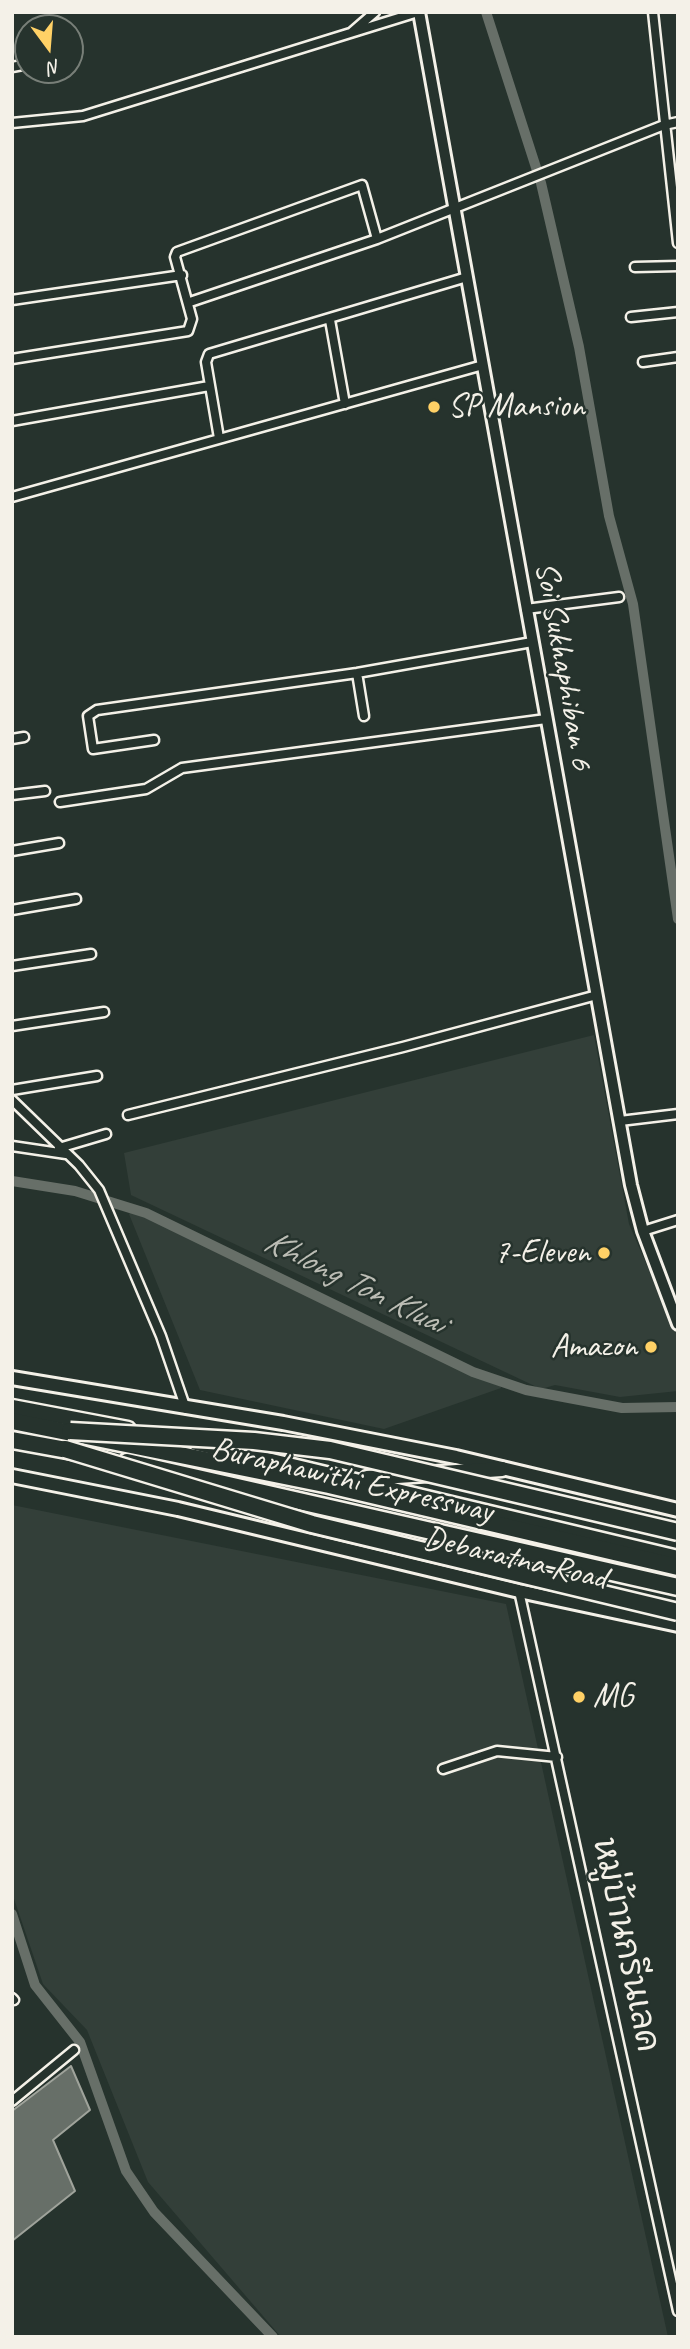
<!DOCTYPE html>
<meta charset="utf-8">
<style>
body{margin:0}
#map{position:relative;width:690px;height:2349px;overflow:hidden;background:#26332d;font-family:Caveat,sans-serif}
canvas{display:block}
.frame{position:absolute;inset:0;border:14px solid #f4f1e8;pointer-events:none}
.north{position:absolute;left:14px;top:14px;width:70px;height:70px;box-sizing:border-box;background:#26332d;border:2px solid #787f78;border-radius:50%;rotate:164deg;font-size:19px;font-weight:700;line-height:28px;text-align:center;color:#f4f1e8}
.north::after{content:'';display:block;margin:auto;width:24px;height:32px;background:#ffd166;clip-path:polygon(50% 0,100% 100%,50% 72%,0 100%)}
</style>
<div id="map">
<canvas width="690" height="2349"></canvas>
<div class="frame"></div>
<div class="north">N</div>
</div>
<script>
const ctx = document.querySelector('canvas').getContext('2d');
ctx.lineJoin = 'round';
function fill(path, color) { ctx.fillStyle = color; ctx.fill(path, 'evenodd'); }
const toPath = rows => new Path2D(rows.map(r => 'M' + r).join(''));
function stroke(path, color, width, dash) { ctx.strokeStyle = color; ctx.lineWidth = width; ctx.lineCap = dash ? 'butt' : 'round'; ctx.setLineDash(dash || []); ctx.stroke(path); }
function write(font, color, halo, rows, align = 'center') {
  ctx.font = font + ' Caveat,"Playpen Sans Thai",sans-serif'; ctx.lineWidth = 5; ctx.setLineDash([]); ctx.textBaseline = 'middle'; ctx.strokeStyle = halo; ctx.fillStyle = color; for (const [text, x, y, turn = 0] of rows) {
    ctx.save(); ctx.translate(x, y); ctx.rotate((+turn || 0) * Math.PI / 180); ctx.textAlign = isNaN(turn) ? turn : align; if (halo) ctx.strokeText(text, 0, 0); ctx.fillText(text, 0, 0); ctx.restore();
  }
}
const built = toPath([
 [594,1035,629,1224,678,1337,678,1391,620,1397,555,1385,541,1389,131,1195,124,1153],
 [134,1208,500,1384,501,1388,384,1429,200,1390,129,1214],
 [12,1505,506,1604,668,2337,281,2337,148,2182,87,2030,43,1984,12,1893]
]);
const water = toPath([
 [71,2066,90,2110,53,2140,75,2191,12,2241,12,2111,71,2066]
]);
const canal = toPath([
 [486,12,541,183,579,347,609,516,633,604,678,919],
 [12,1181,75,1191,146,1213,473,1372,526,1390,622,1408,678,1407],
 [12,1914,35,1985,80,2042,126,2171,154,2212,273,2337]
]);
const minor = toPath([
 [653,12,678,243],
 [352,32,375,12],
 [12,67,28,64],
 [12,123,83,116,418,12],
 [635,267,678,266],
 [12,300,182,275],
 [190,302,377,239,664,125,678,122],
 [631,317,678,312],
 [330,320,345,404],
 [12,359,188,331,192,319,175,257,177,252,362,185,377,239],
 [643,362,678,357],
 [12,421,209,386],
 [219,438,206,362,209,354,467,277],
 [12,497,483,365],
 [526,609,619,597],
 [357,673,364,716],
 [12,739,24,737],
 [154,740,93,749,88,716,97,710,357,673,532,642],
 [12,795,45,791],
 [60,802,146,789,182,768,546,719],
 [12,851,59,843],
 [12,910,76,899],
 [12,966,91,954],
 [12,1026,104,1012],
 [12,1090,97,1076],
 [12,1100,79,1165,99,1190,161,1336,186,1409],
 [128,1115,403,1047,597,995],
 [620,1121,678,1114],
 [12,1146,66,1154],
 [59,1148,106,1134],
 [643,1231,678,1220],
 [519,1591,678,2311],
 [443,1769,497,1751,557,1757],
 [12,1998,14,2000],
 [12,2101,74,2050]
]);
const tertiary = toPath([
 [419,12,631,1185,643,1231,678,1324]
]);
const secondary = toPath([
 [12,1378,283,1423,456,1457,678,1510],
 [12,1476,178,1509,519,1591,678,1625]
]);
const trunk = toPath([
 [12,1407,128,1429],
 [196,1443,678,1558],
 [367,1478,502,1469]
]);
const motorway = toPath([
 [12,1421,329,1485,678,1567],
 [12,1440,78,1452],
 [127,1462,678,1587]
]);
const motorwayBridge = toPath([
 [70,1431,254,1441,330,1450,678,1532],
 [65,1449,312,1524,678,1612]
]);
const markers = [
 [434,407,7,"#ffd166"],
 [604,1253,7,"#ffd166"],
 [651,1347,7,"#ffd166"],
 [579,1697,7,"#ffd166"]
];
const poiNames = [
 ["SP Mansion",448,407],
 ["7-Eleven",590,1253,"right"],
 ["Amazon",637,1347,"right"],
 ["MG",593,1697]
];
const streetNames = [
 ["Soi Sukhaphiban 6",563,666,80],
 ["Buraphawithi Expressway",352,1481,13],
 ["Debaratna Road",515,1559,13],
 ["หมู่บ้านกรีนเลค",625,1945,78]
];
const waterNames = [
 ["Khlong Ton Kluai",354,1283,26]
];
fill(built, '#333f39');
fill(water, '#676f68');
stroke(water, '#9fa39b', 2);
stroke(canal, '#676f68', 10);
stroke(minor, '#f4f1e8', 13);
stroke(tertiary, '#f4f1e8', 16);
stroke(secondary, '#f4f1e8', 18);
stroke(trunk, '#f4f1e8', 19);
stroke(motorway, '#f4f1e8', 21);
stroke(minor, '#26332d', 8);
stroke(tertiary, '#26332d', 10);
stroke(secondary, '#26332d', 12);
stroke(trunk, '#26332d', 14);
stroke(motorway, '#26332d', 16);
stroke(motorwayBridge, '#f4f1e8', 21, []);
stroke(motorwayBridge, '#26332d', 16);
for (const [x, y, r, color] of markers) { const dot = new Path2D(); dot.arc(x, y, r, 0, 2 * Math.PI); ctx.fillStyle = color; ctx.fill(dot); stroke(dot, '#26332d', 2.5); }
write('33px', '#f4f1e8', '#26332d', poiNames, 'left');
write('33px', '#f4f1e8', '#26332d', streetNames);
write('italic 35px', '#bcbdb5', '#26332d', waterNames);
</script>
